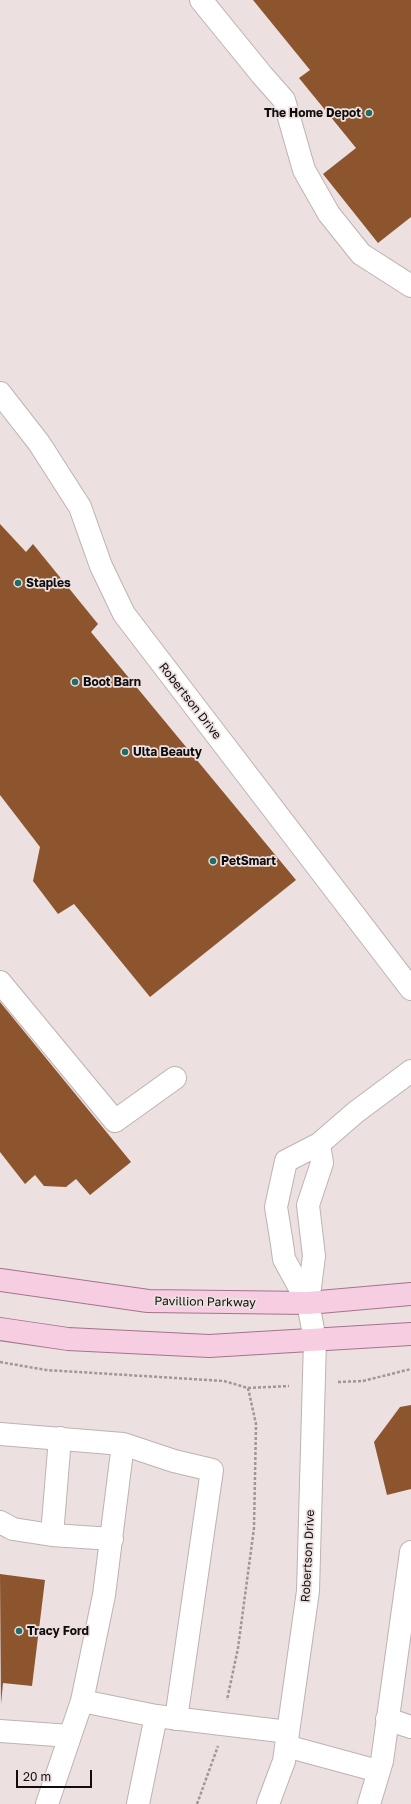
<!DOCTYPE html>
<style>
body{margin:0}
#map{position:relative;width:411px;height:1804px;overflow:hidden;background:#ece0e0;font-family:"Golos Text",sans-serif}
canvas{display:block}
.scale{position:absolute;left:16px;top:1770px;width:76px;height:18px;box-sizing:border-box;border:2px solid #110d0d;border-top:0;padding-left:5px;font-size:12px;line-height:14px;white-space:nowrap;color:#110d0d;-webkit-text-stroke:3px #ece0e0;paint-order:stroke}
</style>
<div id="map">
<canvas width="411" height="1804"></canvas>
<div class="scale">20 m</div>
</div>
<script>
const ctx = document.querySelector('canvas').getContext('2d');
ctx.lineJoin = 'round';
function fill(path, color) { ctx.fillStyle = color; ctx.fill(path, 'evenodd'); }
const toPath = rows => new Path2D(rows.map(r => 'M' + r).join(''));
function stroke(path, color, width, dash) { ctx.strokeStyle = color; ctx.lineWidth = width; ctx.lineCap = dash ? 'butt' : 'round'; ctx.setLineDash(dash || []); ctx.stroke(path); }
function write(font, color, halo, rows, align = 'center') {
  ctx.font = font + ' "Golos Text",sans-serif'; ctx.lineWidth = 3.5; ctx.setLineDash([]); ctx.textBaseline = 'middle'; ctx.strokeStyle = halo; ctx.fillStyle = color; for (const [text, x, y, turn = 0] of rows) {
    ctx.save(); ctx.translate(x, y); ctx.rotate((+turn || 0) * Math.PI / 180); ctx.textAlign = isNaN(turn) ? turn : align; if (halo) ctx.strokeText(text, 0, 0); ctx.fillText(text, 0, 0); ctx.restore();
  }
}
const building = toPath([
 [253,0,411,0,411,217,378,243,323,174,356,148,299,78,310,70],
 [0,524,26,552,33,544,98,624,91,632,296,880,150,997,74,904,58,914,33,881,40,847,0,795],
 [0,1002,131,1162,90,1195,76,1179,66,1187,44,1186,35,1175,25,1184,0,1152],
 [411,1405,411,1489,387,1495,374,1442,400,1407],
 [0,1574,45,1580,32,1686,3,1683,1,1704]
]);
const path = toPath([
 [0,1362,46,1370,224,1381,248,1388,256,1424,254,1528,238,1648,227,1700],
 [338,1382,363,1381,411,1369],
 [248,1388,289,1386],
 [197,1804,218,1746]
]);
const minor = toPath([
 [201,0,262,75,284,100,304,170,329,214,361,254,411,286],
 [0,393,39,443,80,507,101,566,124,614,411,989],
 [0,982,115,1121,175,1078],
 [308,1303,284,1259,282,1244,276,1207,286,1161,319,1144,356,1112,411,1071],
 [0,1434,123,1444,104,1595,82,1701],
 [123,1444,174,1461,212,1470,176,1719],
 [0,1522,13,1529,52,1535,112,1539],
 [52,1535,60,1438],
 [387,1719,411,1727],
 [0,1731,70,1736],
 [286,1746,378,1771],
 [47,1804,82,1701,156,1716],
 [138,1804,156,1716,288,1732],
 [268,1804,284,1761,308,1591,315,1340,308,1303,314,1256,308,1205,322,1163,319,1144],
 [369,1804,382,1761,411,1552]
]);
const major = toPath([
 [0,1280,148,1301,308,1303,411,1294],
 [0,1329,68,1339,209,1346,411,1334]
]);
const markers = [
 [369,113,4,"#226c66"],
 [18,583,4,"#226c66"],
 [75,682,4,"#226c66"],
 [125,752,4,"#226c66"],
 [213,861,4,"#226c66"],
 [19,1631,4,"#226c66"]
];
const poiNames = [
 ["The Home Depot",361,113,"right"],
 ["Staples",26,583],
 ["Boot Barn",83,682],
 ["Ulta Beauty",133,752],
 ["PetSmart",221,861],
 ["Tracy Ford",27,1631]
];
const streetNames = [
 ["Robertson Drive",190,701,52],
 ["Pavillion Parkway",205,1302,1],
 ["Robertson Drive",308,1556,-87]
];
fill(building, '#8c552d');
stroke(minor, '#bdb3b2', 24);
stroke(major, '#a3748b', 24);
stroke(path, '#a19797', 2.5, [3, 2]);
stroke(minor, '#fff', 22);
stroke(major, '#f7cde2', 22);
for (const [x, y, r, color] of markers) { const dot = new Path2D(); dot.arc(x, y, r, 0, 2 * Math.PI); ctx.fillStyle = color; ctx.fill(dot); stroke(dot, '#ece0e0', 1.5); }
write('bold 12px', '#110d0d', '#ece0e0', poiNames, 'left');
write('12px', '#110d0d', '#ece0e0', streetNames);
</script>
